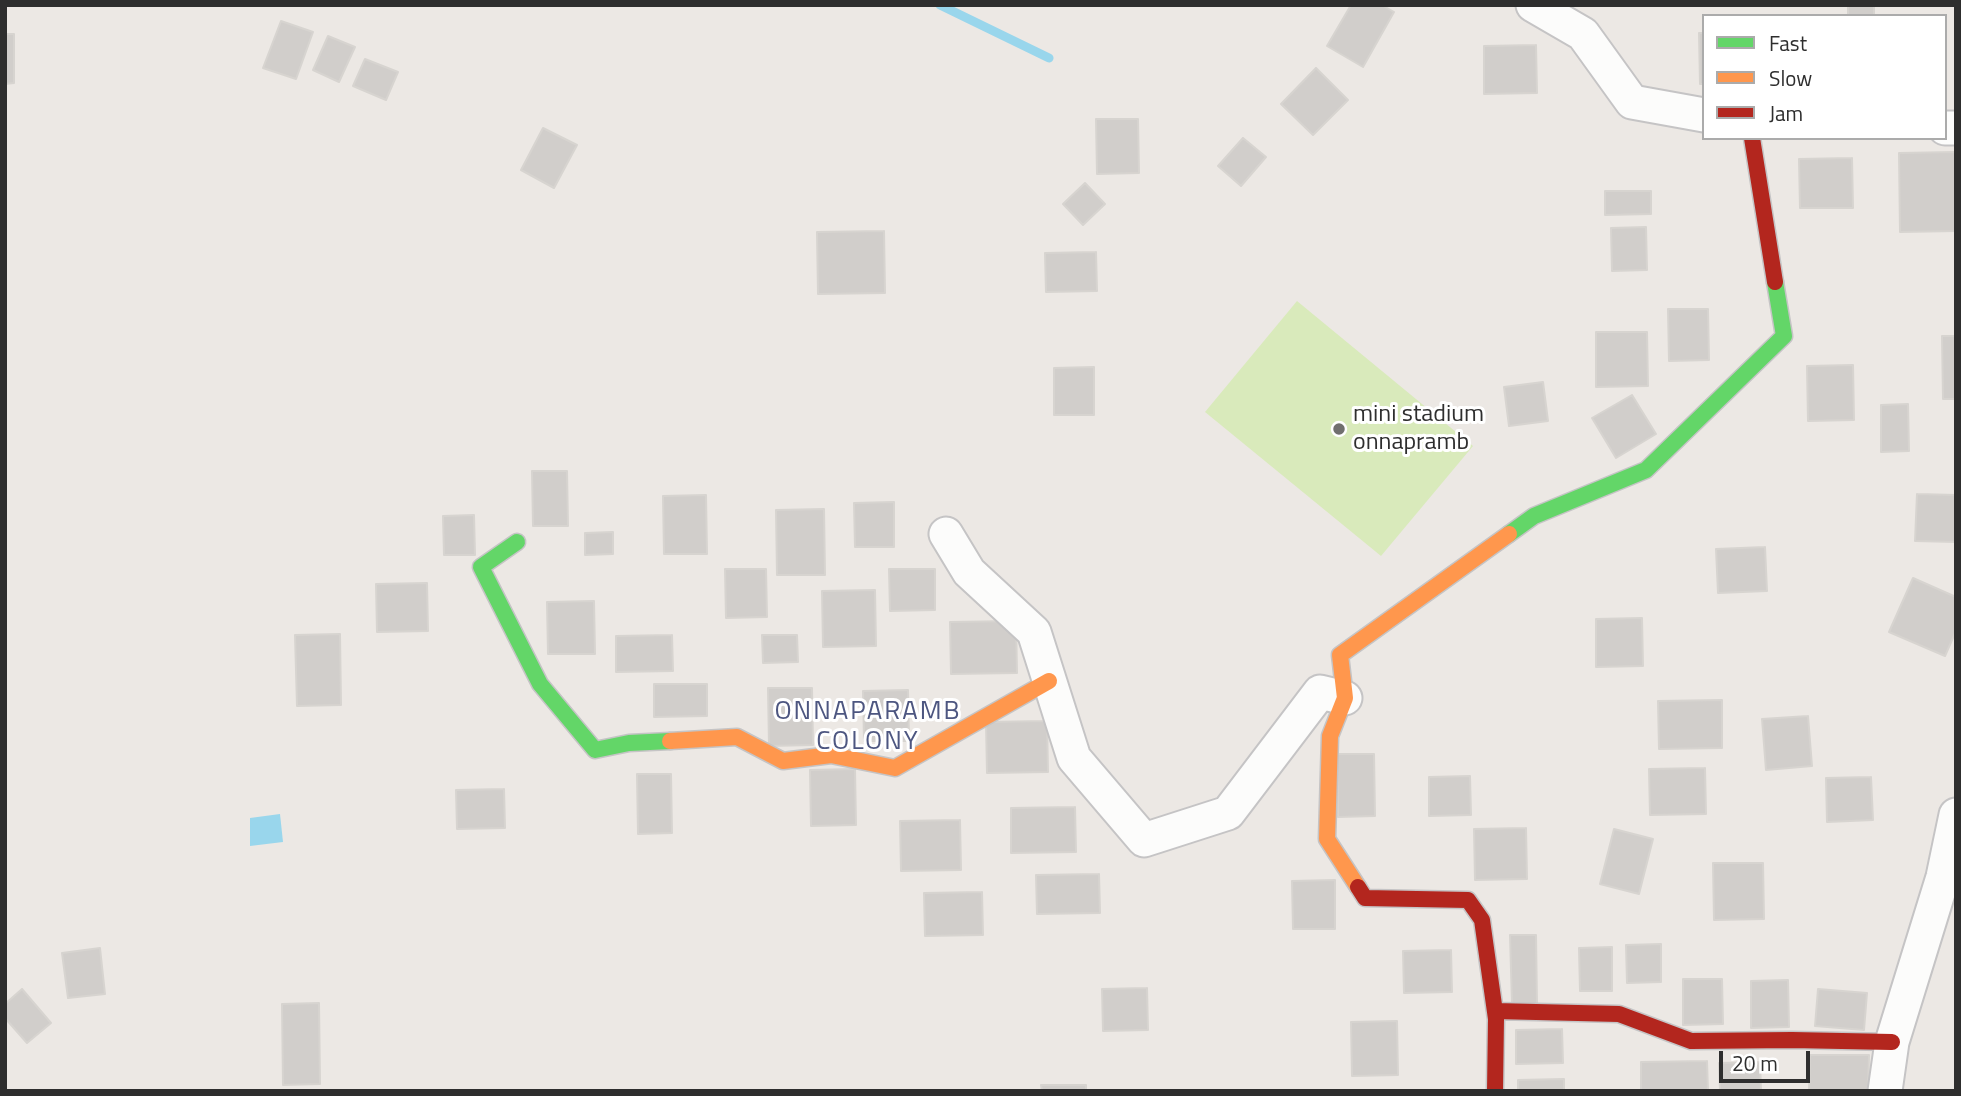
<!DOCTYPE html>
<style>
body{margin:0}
#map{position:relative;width:1961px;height:1096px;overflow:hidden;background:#ece8e4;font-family:"Titillium Web",sans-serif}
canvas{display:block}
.frame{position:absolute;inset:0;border:7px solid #2e2e2e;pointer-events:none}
.legend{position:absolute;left:1702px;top:14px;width:245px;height:126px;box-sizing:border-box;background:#fff;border:2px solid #ababab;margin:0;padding:9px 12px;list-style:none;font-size:21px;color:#2e2e2e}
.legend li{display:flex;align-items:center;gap:14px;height:35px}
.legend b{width:35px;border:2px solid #ababab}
.scale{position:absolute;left:1719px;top:1051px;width:91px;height:32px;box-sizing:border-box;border:4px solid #2e2e2e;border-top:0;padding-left:9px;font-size:21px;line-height:24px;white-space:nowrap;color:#2e2e2e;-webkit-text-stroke:5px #fff;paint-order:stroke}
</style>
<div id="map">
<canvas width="1961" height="1096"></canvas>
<div class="frame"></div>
<ul class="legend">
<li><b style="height:9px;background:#63d668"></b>Fast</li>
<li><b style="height:9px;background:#ff974d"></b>Slow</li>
<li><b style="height:9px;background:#b3261e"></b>Jam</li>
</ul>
<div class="scale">20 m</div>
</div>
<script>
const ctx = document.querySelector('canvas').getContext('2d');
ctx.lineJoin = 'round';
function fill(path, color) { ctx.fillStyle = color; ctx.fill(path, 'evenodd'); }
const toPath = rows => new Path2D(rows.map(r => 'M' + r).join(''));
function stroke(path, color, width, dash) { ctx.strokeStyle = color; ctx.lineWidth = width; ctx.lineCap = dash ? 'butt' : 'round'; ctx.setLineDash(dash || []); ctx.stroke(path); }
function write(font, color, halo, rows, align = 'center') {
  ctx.font = font + ' "Titillium Web",sans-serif'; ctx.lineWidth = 6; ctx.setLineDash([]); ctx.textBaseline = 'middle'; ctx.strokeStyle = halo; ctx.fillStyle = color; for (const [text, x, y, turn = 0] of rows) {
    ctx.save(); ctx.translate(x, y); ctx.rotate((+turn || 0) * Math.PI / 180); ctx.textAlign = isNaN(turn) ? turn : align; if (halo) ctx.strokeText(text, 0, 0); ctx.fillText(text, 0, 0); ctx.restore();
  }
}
const pitch = toPath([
 [1297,301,1473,446,1381,556,1205,412]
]);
const water = toPath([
 [280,814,283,842,250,846,250,818]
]);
const stream = toPath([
 [940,5,1049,58]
]);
const building = toPath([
 [1351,5,1382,5,1394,12,1363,67,1327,46,1351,5],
 [1848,5,1874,5,1874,16,1848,16,1848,5],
 [281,21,313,32,296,79,263,68,281,21],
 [1699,33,1704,33,1704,84,1700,84,1699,33],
 [5,34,14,34,14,83,5,84,5,34],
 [328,36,355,47,339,82,313,70,328,36],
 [1536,45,1537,93,1484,94,1484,46,1536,45],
 [365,59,398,72,386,100,353,86,365,59],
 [1316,68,1348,100,1313,135,1281,104,1316,68],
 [1096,119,1138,119,1139,173,1097,174,1096,119],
 [543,128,577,145,554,188,521,170,543,128],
 [1243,138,1266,157,1241,186,1218,166,1243,138],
 [1956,152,1956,231,1900,232,1899,153,1956,152],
 [1852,158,1853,208,1800,208,1799,159,1852,158],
 [1085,183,1105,204,1083,225,1063,204,1085,183],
 [1605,191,1651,191,1651,214,1605,215,1605,191],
 [1646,227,1647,270,1612,271,1611,228,1646,227],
 [884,231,885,293,818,294,817,232,884,231],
 [1096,252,1097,291,1046,292,1045,253,1096,252],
 [1668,309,1708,309,1709,360,1669,361,1668,309],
 [1596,332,1647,332,1648,386,1596,387,1596,332],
 [1942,336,1956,336,1956,399,1943,399,1942,336],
 [1853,365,1854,420,1808,421,1807,366,1853,365],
 [1094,367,1094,415,1054,415,1054,368,1094,367],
 [1543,382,1548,421,1509,426,1504,387,1543,382],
 [1632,395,1656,434,1616,458,1592,418,1632,395],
 [1908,404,1909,451,1881,452,1881,405,1908,404],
 [532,471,567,471,568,526,533,526,532,471],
 [1917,494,1956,495,1956,542,1915,541,1917,494],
 [706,495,707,554,664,554,663,496,706,495],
 [894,502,894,547,855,547,854,503,894,502],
 [824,509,825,575,777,575,776,510,824,509],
 [474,515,475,555,444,555,443,516,474,515],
 [613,532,613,554,585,555,585,533,613,532],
 [1765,547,1767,591,1718,593,1716,549,1765,547],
 [725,569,766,569,767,617,726,618,725,569],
 [889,569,935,569,935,610,890,611,889,569],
 [1913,578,1956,597,1956,631,1945,656,1889,632,1913,578],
 [427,583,428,631,377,632,376,584,427,583],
 [875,590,876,646,823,647,822,591,875,590],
 [594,601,595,654,548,654,547,602,594,601],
 [1642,618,1643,666,1596,667,1596,619,1642,618],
 [1016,621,1017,673,951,674,950,622,1016,621],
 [340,634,341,705,297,706,295,635,340,634],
 [672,635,673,671,616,672,616,636,672,635],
 [762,635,797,635,798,662,763,663,762,635],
 [654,684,707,684,707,716,654,717,654,684],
 [768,688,812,688,813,745,769,746,768,688],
 [908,690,909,741,864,741,863,691,908,690],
 [1722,700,1722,748,1659,749,1658,701,1722,700],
 [1808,716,1812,766,1766,770,1762,719,1808,716],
 [1047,721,1048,772,987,773,986,722,1047,721],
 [1337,754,1374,754,1375,816,1338,817,1337,754],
 [1705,768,1706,814,1650,815,1649,769,1705,768],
 [855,769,856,825,811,826,810,770,855,769],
 [637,774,671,774,672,833,638,834,637,774],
 [1470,776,1471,815,1429,816,1429,777,1470,776],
 [1871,777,1873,820,1827,822,1826,778,1871,777],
 [504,789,505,828,457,829,456,790,504,789],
 [1075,807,1076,852,1011,853,1011,808,1075,807],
 [960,820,961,870,901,871,900,821,960,820],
 [1526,828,1527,879,1475,880,1474,829,1526,828],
 [1614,829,1653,839,1639,894,1600,884,1614,829],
 [1713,863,1763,863,1764,919,1714,920,1713,863],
 [1099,874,1100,913,1037,914,1036,875,1099,874],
 [1335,880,1335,929,1293,929,1292,881,1335,880],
 [982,892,983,935,925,936,924,893,982,892],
 [1510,935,1536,935,1537,1004,1512,1005,1510,935],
 [1661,944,1661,982,1627,983,1626,945,1661,944],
 [1612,947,1612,991,1580,991,1579,948,1612,947],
 [100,948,105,994,68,998,62,953,100,948],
 [1451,950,1452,992,1404,993,1403,951,1451,950],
 [1683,979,1722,979,1723,1024,1683,1025,1683,979],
 [1788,980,1789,1027,1751,1028,1751,981,1788,980],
 [1147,988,1148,1030,1103,1031,1102,989,1147,988],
 [22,989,51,1023,27,1043,5,1018,5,1004,22,989],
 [1818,989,1867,993,1864,1030,1815,1026,1818,989],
 [319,1003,320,1084,283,1085,282,1004,319,1003],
 [1397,1021,1398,1075,1352,1076,1351,1022,1397,1021],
 [1562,1029,1563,1063,1516,1064,1516,1030,1562,1029],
 [1810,1055,1869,1055,1868,1091,1809,1091,1810,1055],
 [1707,1061,1708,1091,1641,1091,1641,1062,1707,1061],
 [1760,1062,1761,1091,1720,1091,1719,1063,1760,1062],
 [1564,1079,1564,1091,1518,1091,1518,1080,1564,1079],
 [1041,1085,1086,1085,1086,1091,1042,1091,1041,1085]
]);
const street = toPath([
 [1533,5,1583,34,1632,102,1704,115],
 [1945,128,1956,128],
 [946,534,969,572,1034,632,1074,758,1144,840,1228,813,1320,692,1345,698],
 [1885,1091,1892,1042,1943,877,1956,815]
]);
const fast = toPath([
 [1509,534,1534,516,1646,470,1784,336,1775,282],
 [517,542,481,567,540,684,595,750,629,743,670,741]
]);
const slow = toPath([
 [670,741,737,737,783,761,831,755,895,768,1049,681],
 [1358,887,1327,839,1330,736,1345,698,1340,655,1509,534]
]);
const jam = toPath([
 [1752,138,1775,282],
 [1358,887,1365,898,1468,900,1482,920,1496,1019,1495,1091],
 [1495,1011,1619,1014,1691,1041,1792,1040,1892,1042]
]);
const markers = [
 [1339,429,7,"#706f6e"]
];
const poiNames = [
 ["mini stadium",1353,415],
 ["onnapramb",1353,443]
];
const neighbourhoodNames = [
 ["ONNAPARAMB",868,713],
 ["COLONY",868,743]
];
fill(pitch, '#d9eabb');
fill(water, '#99d6ec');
stroke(stream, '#99d6ec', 9);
fill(building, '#d1cecb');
stroke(building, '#d7d4d0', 2);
stroke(street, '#c5c4c5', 37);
stroke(fast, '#c5c4c5', 19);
stroke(slow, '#c5c4c5', 19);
stroke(jam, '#c5c4c5', 19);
stroke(street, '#fcfcfb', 33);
stroke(fast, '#63d668', 16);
stroke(slow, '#ff974d', 16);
stroke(jam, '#b3261e', 16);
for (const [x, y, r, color] of markers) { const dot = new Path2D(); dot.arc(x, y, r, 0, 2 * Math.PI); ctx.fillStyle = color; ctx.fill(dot); stroke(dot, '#fff', 2.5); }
write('24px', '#2e2e2e', '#fff', poiNames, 'left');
ctx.letterSpacing = '2px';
write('26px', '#4d5680', '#fff', neighbourhoodNames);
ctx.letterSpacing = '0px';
</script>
